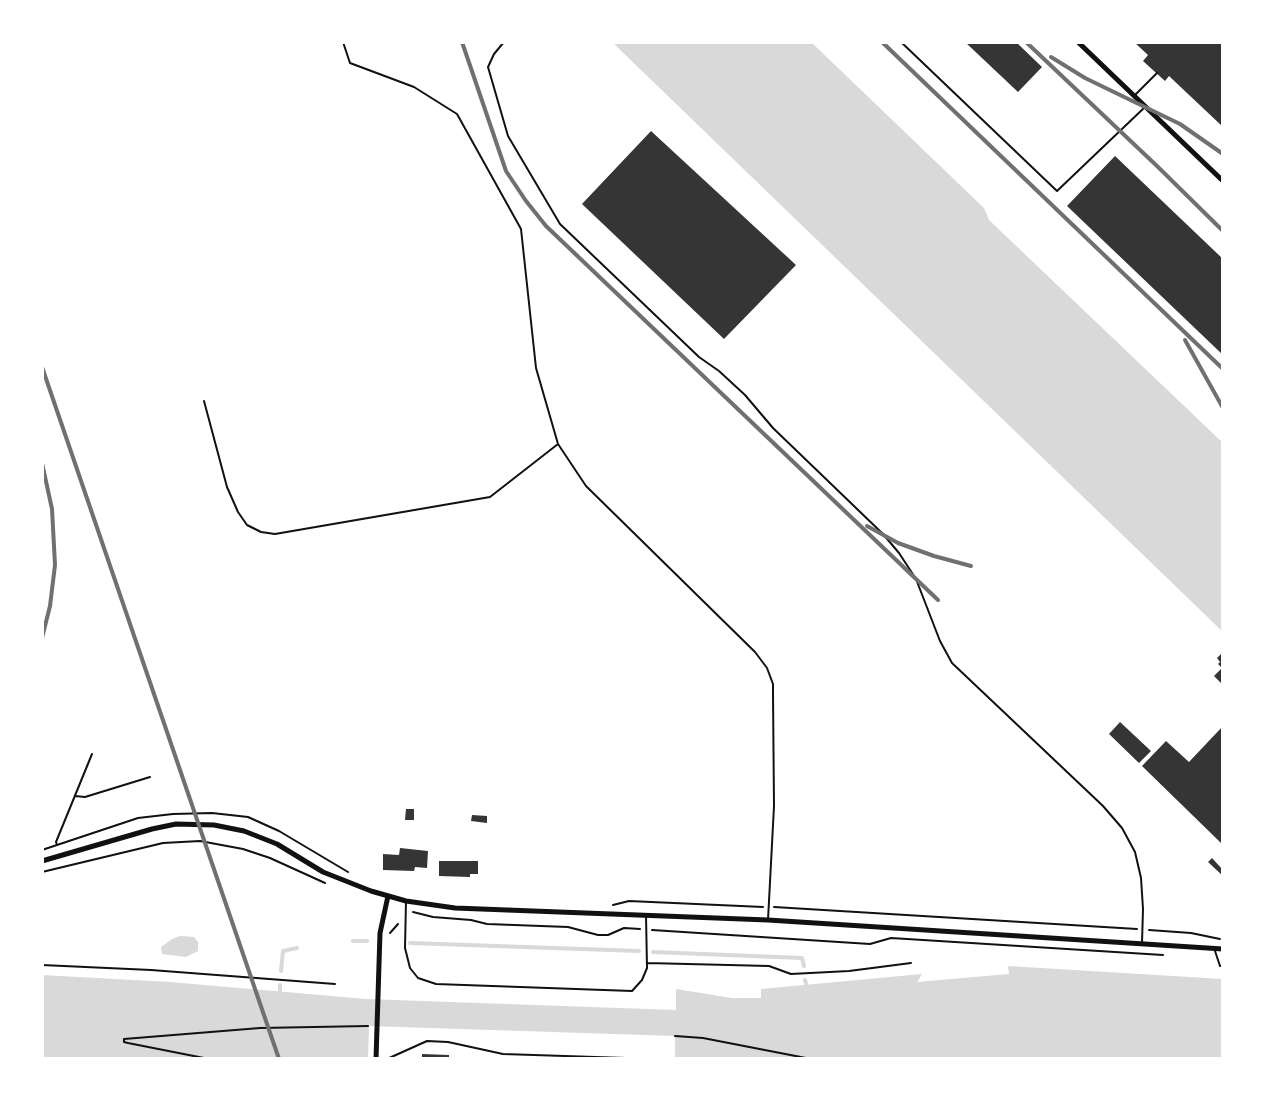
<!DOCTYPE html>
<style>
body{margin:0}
#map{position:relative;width:1265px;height:1101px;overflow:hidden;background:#fff;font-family:"Sofia Sans Condensed",sans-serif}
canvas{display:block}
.frame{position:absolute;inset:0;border:44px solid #fff;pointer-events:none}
</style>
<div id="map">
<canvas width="1265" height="1101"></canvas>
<div class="frame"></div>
</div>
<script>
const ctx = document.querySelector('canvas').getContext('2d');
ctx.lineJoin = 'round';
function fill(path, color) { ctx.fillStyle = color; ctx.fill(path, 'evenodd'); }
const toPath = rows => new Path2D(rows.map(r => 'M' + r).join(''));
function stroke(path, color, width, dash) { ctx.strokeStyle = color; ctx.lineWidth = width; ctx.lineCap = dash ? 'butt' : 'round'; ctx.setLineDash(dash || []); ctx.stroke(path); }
const water = toPath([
 [612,42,811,42,984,208,989,220,1223,443,1223,632],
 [180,936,194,937,198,942,198,951,186,957,162,954,161,947,172,939],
 [1008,966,1223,979,1223,1059,675,1059,675,1036,369,1026,368,1059,42,1059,42,975,170,982,366,999,676,1010,676,989,732,998,761,998,761,989,922,974,917,982,1009,974]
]);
const stream = toPath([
 [353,941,367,941],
 [410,943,639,951],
 [653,952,802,958,804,966],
 [281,971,283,951,297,948],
 [805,980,806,984],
 [280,992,280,985]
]);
const building = toPath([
 [965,42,1016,42,1042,67,1018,92],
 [1134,42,1223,42,1223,127,1169,76,1165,81,1143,61,1148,55],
 [651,131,796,265,724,339,582,204],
 [1115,156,1223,259,1223,355,1067,206],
 [1223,652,1223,685,1214,676,1222,668,1218,664,1220,662,1217,658],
 [1120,722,1151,751,1139,763,1109,734],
 [1223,726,1223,841,1221,843,1142,766,1166,741,1189,762],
 [406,809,414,809,414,820,405,820],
 [472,815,487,816,487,823,471,821],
 [400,848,428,851,427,868,415,867,414,871,383,870,383,854,399,855],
 [1212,858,1223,870,1223,876,1208,862],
 [439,861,478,861,478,874,470,874,470,877,439,876],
 [422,1054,449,1055,449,1059,422,1059]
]);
const path = toPath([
 [75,796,85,797,150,777],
 [57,845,56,842,92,754],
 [42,850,138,818,173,814,212,813,248,817,279,831,348,872],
 [42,872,163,843,200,841,243,849,270,858,325,883],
 [613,905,629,901,763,907],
 [774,907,1137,929],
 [413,912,433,917,471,920,487,924,568,927,598,935,608,935,624,928,640,929],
 [652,930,870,944,891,938,1163,955],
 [1149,930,1191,933,1220,939],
 [390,933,398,924],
 [675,1036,703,1038,811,1059],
 [209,1059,128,1043,124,1042,124,1039,260,1028,368,1026]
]);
const service = toPath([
 [343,42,350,63,414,87,457,114,521,229,536,368,558,444,586,486,755,652,767,668,773,684,773,694,774,806,768,920],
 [504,42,494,54,488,67,508,136,560,224,699,357,719,371,745,395,773,428,883,534,899,553,916,579,940,641,952,663,1103,806,1122,828,1135,852,1141,878,1143,909,1142,943],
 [901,42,1057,191,1145,107],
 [1136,94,1157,73],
 [204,401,227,487,238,512,247,525,261,532,275,534,490,497,558,444],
 [406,901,405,948,410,968,418,978,436,984,632,991,642,980,647,968,646,915],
 [1215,951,1220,966,1223,966],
 [647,963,769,966,791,974,849,971,911,963],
 [42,965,151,970,335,984],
 [387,1059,427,1041,448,1042,503,1054,626,1058]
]);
const minor = toPath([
 [1078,42,1223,181],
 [42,861,152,829,176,824,214,825,244,831,277,844,323,872,371,891,406,901,455,908,768,920,1223,949],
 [376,1059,380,933,388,896]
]);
const rail = toPath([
 [462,42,506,171,526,201,546,226,938,600],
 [882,42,1223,369],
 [1026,42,1157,166,1223,231],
 [1051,57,1085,78,1180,124,1223,154],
 [1185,340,1223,408],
 [42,367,279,1059],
 [42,463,52,509,55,565,50,606,42,638],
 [867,526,898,543,934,556,971,566]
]);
fill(water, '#d9d9d9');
stroke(stream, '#d9d9d9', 4);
fill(building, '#353535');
stroke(path, '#111', 2);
stroke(service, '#111', 2);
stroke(minor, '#111', 5);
stroke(rail, '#707070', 4);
</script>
